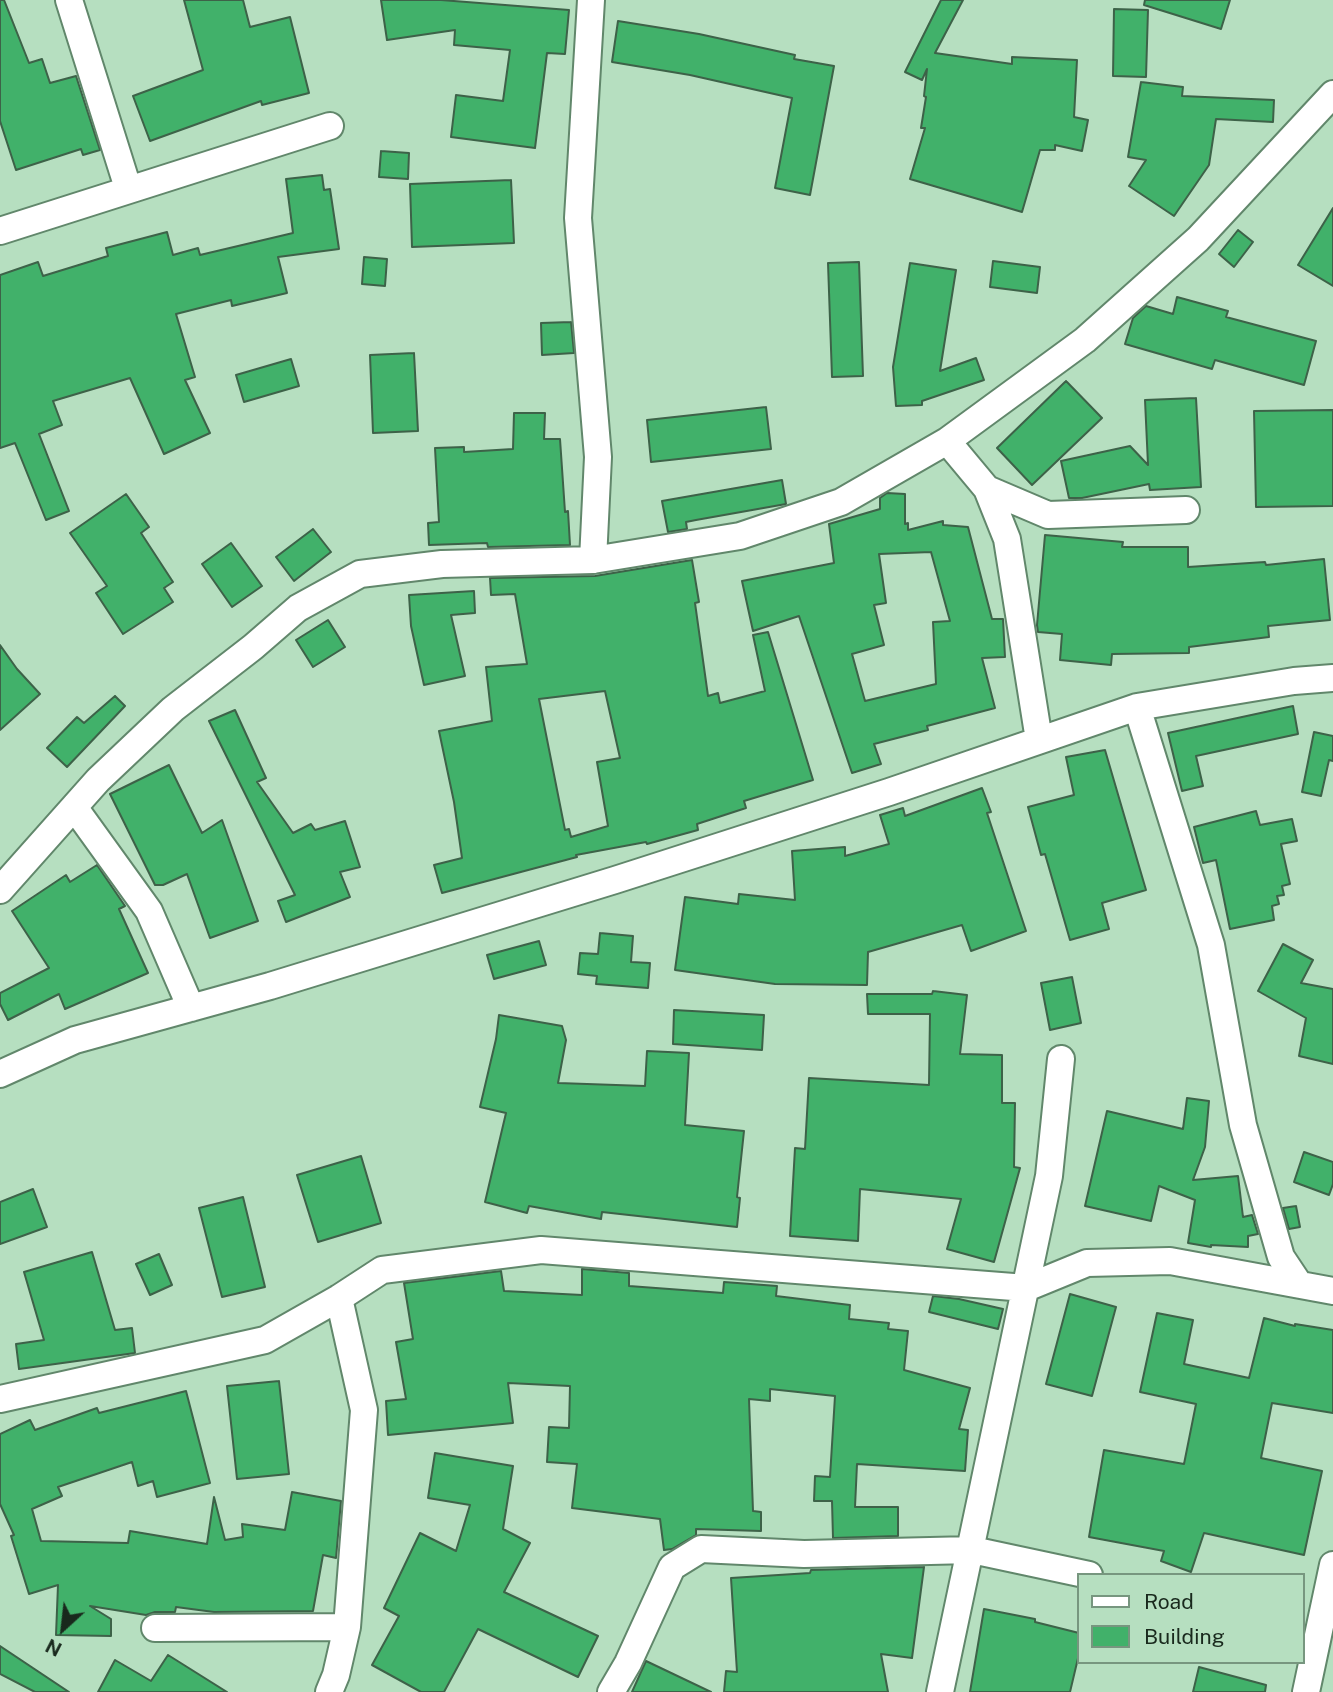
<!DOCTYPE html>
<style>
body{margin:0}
#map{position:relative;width:1333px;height:1692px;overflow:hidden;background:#b6dfc0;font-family:"Public Sans",sans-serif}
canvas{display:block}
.legend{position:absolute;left:1077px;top:1573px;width:228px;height:91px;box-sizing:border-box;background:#b6dfc0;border:2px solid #77967f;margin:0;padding:9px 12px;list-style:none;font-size:21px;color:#19291d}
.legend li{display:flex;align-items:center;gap:14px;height:35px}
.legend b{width:35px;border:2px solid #77967f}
.north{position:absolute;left:28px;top:1594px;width:70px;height:70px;-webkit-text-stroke:5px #b6dfc0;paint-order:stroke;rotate:207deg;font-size:19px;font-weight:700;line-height:28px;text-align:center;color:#19291d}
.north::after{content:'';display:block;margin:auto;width:24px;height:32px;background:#19291d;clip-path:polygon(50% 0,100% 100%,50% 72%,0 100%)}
</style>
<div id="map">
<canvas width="1333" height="1692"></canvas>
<ul class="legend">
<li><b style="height:9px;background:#fff"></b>Road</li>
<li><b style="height:19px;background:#41b16a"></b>Building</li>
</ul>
<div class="north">N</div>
</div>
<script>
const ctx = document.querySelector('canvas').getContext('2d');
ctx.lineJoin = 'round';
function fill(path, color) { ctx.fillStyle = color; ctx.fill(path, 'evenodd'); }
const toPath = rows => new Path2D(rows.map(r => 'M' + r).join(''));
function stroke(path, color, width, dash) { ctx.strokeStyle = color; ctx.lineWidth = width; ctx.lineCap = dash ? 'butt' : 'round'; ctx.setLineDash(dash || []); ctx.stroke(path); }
const building = toPath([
 [0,0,4,0,29,63,42,59,50,83,76,76,100,150,83,155,81,149,16,170,0,121,0,0],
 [184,0,243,0,250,27,290,17,309,93,262,105,261,101,150,141,133,96,203,70,184,0],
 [381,0,441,0,569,10,565,54,547,53,535,148,451,137,456,95,503,101,510,50,454,45,455,30,387,40,381,0],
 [941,0,963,0,935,53,1012,64,1012,57,1077,60,1074,117,1088,120,1082,151,1055,145,1055,150,1040,150,1022,212,910,179,925,128,921,128,926,97,924,96,927,69,922,80,905,72,941,0],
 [1145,0,1230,0,1221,29,1144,5,1145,0],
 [1114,9,1148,10,1146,77,1113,76,1114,9],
 [618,21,699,34,795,55,794,59,834,66,810,195,775,188,792,98,690,75,612,62,618,21],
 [1141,82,1183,87,1182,96,1274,100,1273,122,1216,119,1209,165,1174,216,1129,186,1146,160,1128,157,1141,82],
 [381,151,409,153,408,179,379,177,381,151],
 [322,175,324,190,330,189,339,249,278,257,287,293,232,306,231,300,176,314,195,377,185,380,210,433,164,454,130,378,53,401,62,425,39,434,69,511,46,520,15,443,0,448,0,275,38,262,43,276,108,256,106,248,167,232,173,255,198,248,200,255,293,233,286,179,322,175],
 [511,180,514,243,412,247,410,184,511,180],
 [1333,208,1333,286,1298,265,1333,208],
 [1238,230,1253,242,1234,267,1219,254,1238,230],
 [364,257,387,259,385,286,362,284,364,257],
 [993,261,1040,267,1037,293,990,287,993,261],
 [859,262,863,376,832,377,828,263,859,262],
 [910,263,956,270,940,371,976,358,984,380,922,401,922,405,896,406,893,367,910,263],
 [1177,297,1228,311,1226,317,1316,341,1304,385,1215,360,1212,369,1125,344,1133,318,1146,306,1173,314,1177,297],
 [571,322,574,353,542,355,541,323,571,322],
 [414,353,418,431,373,433,370,355,414,353],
 [291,359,299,386,244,402,236,375,291,359],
 [1066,381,1102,418,1032,485,997,448,1066,381],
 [1196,398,1201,487,1150,490,1149,484,1082,498,1069,498,1061,461,1130,446,1148,465,1145,400,1196,398],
 [766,407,771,449,651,462,647,420,766,407],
 [1333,410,1333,506,1256,507,1254,411,1333,410],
 [514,413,545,413,544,439,560,439,565,512,568,511,570,545,488,547,487,543,429,545,428,523,439,522,435,448,464,447,464,452,513,449,514,413],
 [782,480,786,504,696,520,686,522,687,529,668,532,662,501,782,480],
 [887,493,905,494,905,524,908,523,908,530,943,521,943,525,968,527,992,619,1003,619,1005,657,982,658,995,708,927,726,928,730,874,744,881,764,852,773,799,616,753,631,742,581,834,563,829,524,880,509,880,498,887,493],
 [931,552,950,621,933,622,936,684,865,701,852,654,884,645,874,605,886,603,879,554,931,552],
 [126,494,149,527,141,533,173,582,164,588,173,602,123,634,96,593,107,586,70,533,126,494],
 [313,529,331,552,294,581,276,557,313,529],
 [1045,535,1123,542,1122,547,1188,547,1188,567,1265,562,1266,565,1324,559,1330,620,1268,626,1269,637,1189,647,1189,653,1112,654,1111,665,1060,660,1062,634,1038,632,1037,625,1045,535],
 [231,543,262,586,232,607,202,564,231,543],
 [692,560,699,602,695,603,708,696,718,693,720,703,765,691,753,635,768,632,813,780,744,801,746,808,697,824,698,830,647,844,646,842,576,855,577,857,442,893,434,865,462,858,454,802,439,731,492,721,486,667,527,664,515,594,491,595,490,578,595,576,692,560],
 [605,691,620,758,597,762,608,826,571,837,569,829,565,830,539,699,605,691],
 [474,591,475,613,451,615,465,676,424,685,411,626,409,595,474,591],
 [328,620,345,647,313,667,296,640,328,620],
 [0,645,17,669,40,694,0,730,0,645],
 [115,696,125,706,67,767,47,748,77,717,84,723,115,696],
 [1293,706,1298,734,1196,756,1203,786,1182,791,1168,733,1293,706],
 [235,710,266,778,257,782,293,833,311,824,315,830,345,821,360,867,340,872,350,897,286,922,278,901,295,895,209,721,235,710],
 [1314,732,1333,736,1333,761,1329,760,1321,796,1302,792,1314,732],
 [1105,750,1146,890,1102,903,1109,929,1070,940,1045,854,1041,855,1028,807,1074,795,1066,757,1105,750],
 [169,765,202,833,222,820,258,921,210,938,187,874,163,885,155,885,110,794,169,765],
 [982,788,991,812,987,813,1026,931,971,951,962,925,868,952,867,985,775,984,675,970,685,897,738,904,739,894,795,900,792,851,845,847,845,856,889,844,880,815,903,808,905,816,982,788],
 [1256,811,1260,825,1292,819,1297,841,1281,844,1290,884,1282,886,1284,895,1277,896,1279,904,1272,906,1274,920,1230,929,1216,860,1203,863,1194,827,1256,811],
 [97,865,125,906,119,909,148,973,65,1009,59,994,8,1020,0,1004,0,993,49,968,12,911,66,875,70,882,97,865],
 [600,933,633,936,631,962,650,963,648,988,596,984,597,976,578,974,580,953,598,954,600,933],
 [539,941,546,965,494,979,487,955,539,941],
 [1283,944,1313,960,1301,983,1333,989,1333,1064,1299,1056,1306,1018,1258,991,1283,944],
 [1072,977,1081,1023,1050,1030,1041,983,1072,977],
 [933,991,967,995,960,1054,1002,1055,1002,1103,1015,1103,1014,1167,1020,1168,994,1262,947,1249,961,1199,860,1189,858,1241,790,1236,795,1148,805,1149,809,1078,929,1085,930,1014,868,1014,867,994,932,994,933,991],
 [674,1010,764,1015,762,1050,673,1044,674,1010],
 [499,1015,562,1026,566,1040,558,1083,645,1086,647,1051,689,1053,685,1125,744,1131,737,1197,740,1198,737,1227,602,1212,601,1219,529,1206,527,1213,485,1202,506,1113,480,1107,496,1039,499,1015],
 [1187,1098,1209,1101,1205,1147,1193,1180,1238,1176,1243,1217,1252,1215,1258,1234,1248,1236,1248,1247,1211,1245,1211,1247,1188,1243,1195,1200,1159,1186,1151,1221,1085,1206,1107,1111,1183,1129,1187,1098],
 [1304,1152,1333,1162,1333,1184,1329,1195,1294,1182,1304,1152],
 [361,1156,381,1223,318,1242,297,1175,361,1156],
 [33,1189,47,1227,0,1244,0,1202,33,1189],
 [243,1197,265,1287,222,1297,199,1208,243,1197],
 [1296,1206,1300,1227,1289,1229,1283,1208,1296,1206],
 [92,1252,115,1330,132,1328,135,1353,19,1369,16,1344,44,1340,24,1272,92,1252],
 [159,1254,172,1285,150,1295,136,1264,159,1254],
 [582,1269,629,1273,629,1286,723,1293,724,1282,777,1286,776,1296,850,1305,849,1319,889,1323,888,1329,908,1331,904,1370,970,1388,959,1429,968,1430,965,1471,857,1464,855,1507,898,1507,898,1536,833,1538,832,1501,814,1501,815,1476,830,1477,835,1396,770,1389,770,1401,749,1399,753,1511,761,1512,761,1531,696,1529,696,1535,672,1549,664,1550,660,1519,572,1508,577,1464,547,1462,549,1427,569,1428,570,1386,508,1383,513,1423,388,1435,386,1401,406,1399,396,1342,413,1339,404,1283,501,1271,504,1291,582,1295,582,1269],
 [1070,1294,1116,1307,1092,1396,1046,1384,1070,1294],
 [933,1296,959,1299,1003,1309,998,1329,929,1312,933,1296],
 [1157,1313,1193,1320,1184,1364,1249,1378,1264,1318,1295,1326,1295,1324,1333,1330,1333,1413,1272,1403,1261,1458,1322,1471,1304,1555,1204,1533,1191,1572,1161,1561,1164,1551,1089,1537,1104,1450,1184,1464,1196,1404,1140,1392,1157,1313],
 [279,1381,289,1474,237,1479,227,1386,279,1381],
 [186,1391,210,1483,157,1497,153,1481,138,1486,132,1462,58,1487,62,1496,32,1509,41,1541,128,1543,130,1531,207,1544,214,1497,225,1540,243,1537,242,1524,285,1530,292,1492,341,1501,336,1558,323,1555,313,1611,214,1612,176,1607,175,1612,155,1612,146,1615,90,1606,111,1619,111,1636,56,1635,58,1585,29,1594,11,1536,14,1535,0,1504,0,1434,30,1420,35,1430,97,1408,99,1413,186,1391],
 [435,1453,513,1466,503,1529,530,1543,504,1592,598,1636,578,1677,478,1629,444,1692,421,1692,372,1665,399,1616,384,1608,420,1533,456,1551,470,1505,428,1498,435,1453],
 [924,1567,912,1658,881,1654,888,1692,724,1692,726,1671,737,1672,731,1578,810,1573,811,1570,924,1567],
 [984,1609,1035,1619,1035,1622,1079,1633,1079,1654,1070,1692,970,1692,984,1609],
 [0,1646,69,1692,35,1692,0,1674,0,1646],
 [168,1655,227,1692,98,1692,115,1660,151,1681,168,1655],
 [646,1661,711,1692,632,1692,646,1661],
 [1199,1667,1266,1685,1265,1692,1193,1692,1199,1667]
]);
const minor = toPath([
 [69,0,128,188],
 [591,0,578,218,598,457,593,560],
 [0,231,330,126],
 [947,441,987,489,1007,539,1039,740],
 [987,489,1048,515,1186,510],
 [1137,707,1211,945,1243,1125,1281,1257,1299,1284],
 [74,807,149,911,191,1008],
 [0,890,98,780,173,709,253,647,298,608,360,574,442,564,593,560,740,536,841,502,947,441,1085,340,1198,239,1333,94],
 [0,1074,75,1040,270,986,615,880,889,792,1137,707,1294,681,1333,678],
 [0,1399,265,1340,339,1298,382,1270,541,1250,1026,1288,1087,1263,1170,1261,1333,1291],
 [155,1628,347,1627,364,1410,339,1298],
 [329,1692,336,1675,347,1627],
 [611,1692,628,1663,672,1567,701,1549,804,1554,972,1550,1089,1575],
 [940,1692,1049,1176,1061,1059],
 [1306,1692,1333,1565]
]);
fill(building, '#41b16a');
stroke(building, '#3d6248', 2);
stroke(minor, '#61876b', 30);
stroke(minor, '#fff', 26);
</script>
